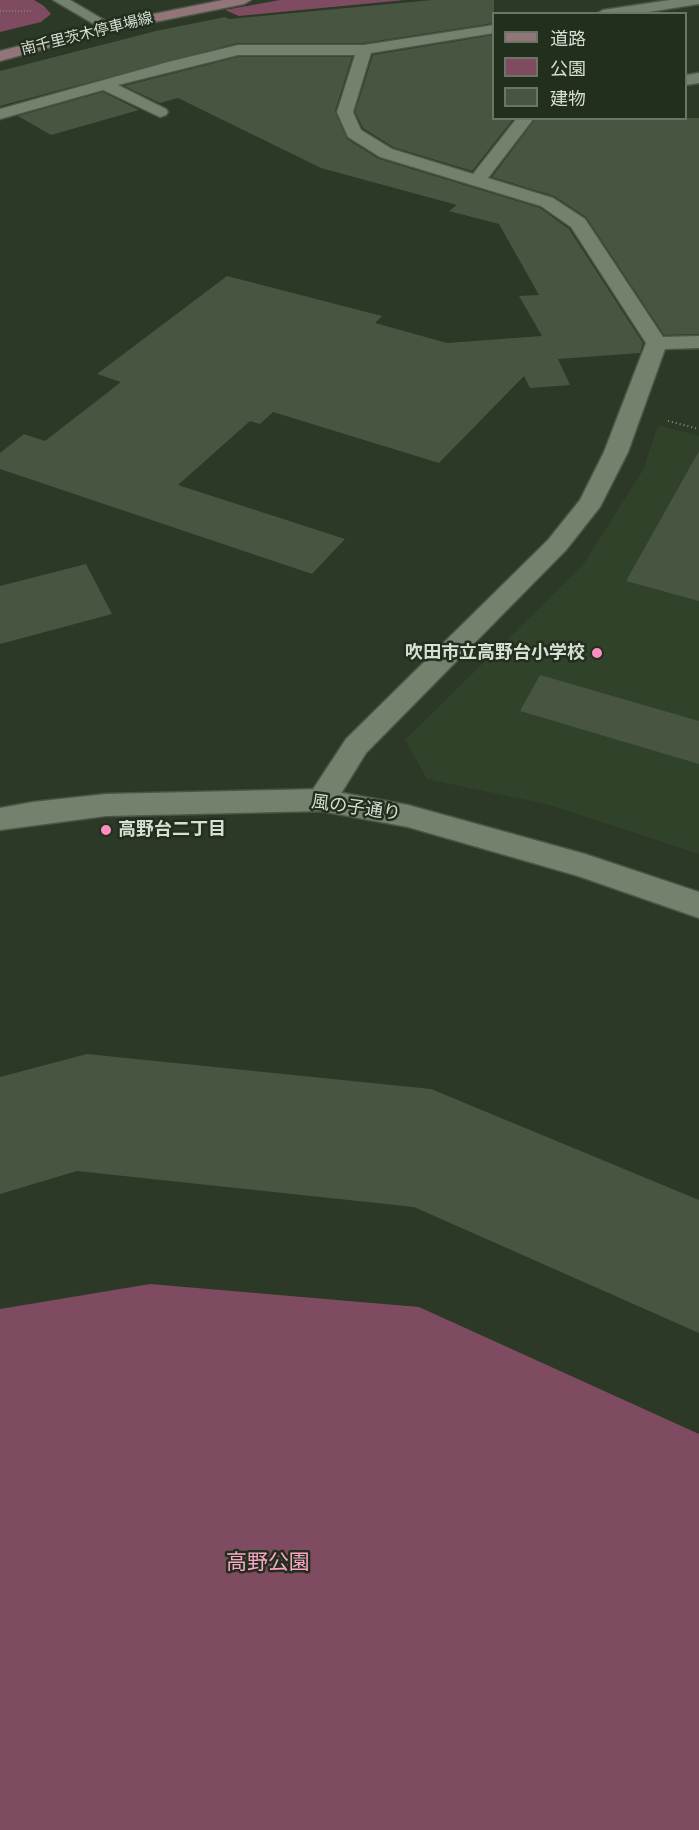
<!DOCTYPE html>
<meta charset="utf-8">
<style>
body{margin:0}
#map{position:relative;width:699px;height:1830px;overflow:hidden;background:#2c3927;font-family:Figtree,"Noto Sans JP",sans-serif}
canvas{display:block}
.legend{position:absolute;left:492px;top:12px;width:195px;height:108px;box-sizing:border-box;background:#222f1d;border:2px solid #6a7566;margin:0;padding:8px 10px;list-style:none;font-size:18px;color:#d7dfd4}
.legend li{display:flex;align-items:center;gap:12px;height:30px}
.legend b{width:30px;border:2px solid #6a7566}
</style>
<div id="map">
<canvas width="699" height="1830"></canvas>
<ul class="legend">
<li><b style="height:8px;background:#917579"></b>道路</li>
<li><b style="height:16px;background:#7f4b61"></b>公園</li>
<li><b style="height:16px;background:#475541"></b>建物</li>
</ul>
</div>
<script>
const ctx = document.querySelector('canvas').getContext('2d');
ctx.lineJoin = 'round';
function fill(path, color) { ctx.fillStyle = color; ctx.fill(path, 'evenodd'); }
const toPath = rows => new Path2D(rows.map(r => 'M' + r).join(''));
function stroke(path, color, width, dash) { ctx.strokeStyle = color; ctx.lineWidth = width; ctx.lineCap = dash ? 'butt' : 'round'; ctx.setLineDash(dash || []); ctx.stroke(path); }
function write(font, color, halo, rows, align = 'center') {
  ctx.font = font + ' Figtree,"Noto Sans JP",sans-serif'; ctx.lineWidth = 5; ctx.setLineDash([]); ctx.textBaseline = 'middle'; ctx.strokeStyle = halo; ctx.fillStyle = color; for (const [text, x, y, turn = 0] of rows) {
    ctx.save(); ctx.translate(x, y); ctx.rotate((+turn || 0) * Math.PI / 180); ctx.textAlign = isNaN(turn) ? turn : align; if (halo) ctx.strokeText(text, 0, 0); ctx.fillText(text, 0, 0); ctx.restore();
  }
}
const built = toPath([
 [658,425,699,436,699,854,550,805,427,779,405,740,583,565,643,470]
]);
const green = toPath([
 [0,0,34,0,44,6,51,14,41,22,0,32],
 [280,0,405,0,239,16,225,10],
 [150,1284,419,1307,699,1434,699,1830,0,1830,0,1309]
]);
const building = toPath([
 [432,0,494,0,494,23,364,43,237,43,0,106,0,71,156,31,225,17,229,19],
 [494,35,494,118,514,118,472,171,393,147,363,128,355,112,373,55],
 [238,57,352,57,335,111,347,139,379,159,540,208,569,229,643,343,640,353,558,359,570,385,530,388,524,376,439,463,273,412,260,424,250,421,178,485,345,539,312,574,0,469,0,453,24,434,45,441,121,382,97,374,227,276,382,316,375,323,447,343,542,336,519,296,539,295,499,224,449,211,457,205,321,168,178,98,160,103,124,86],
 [103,92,139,110,51,135,18,116],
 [536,118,699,118,699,334,664,335,586,217,554,196,492,177],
 [699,451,699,601,626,581],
 [86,564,112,614,0,644,0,586],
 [540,675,699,721,699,764,520,711],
 [87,1054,431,1089,699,1200,699,1333,414,1207,77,1171,0,1194,0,1077]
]);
const pathFar1 = toPath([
 [0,11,32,11]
]);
const path = toPath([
 [668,421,699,429]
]);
const minor = toPath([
 [670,0,699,0,699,4,636,14,596,14,603,10,670,0],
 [494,25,494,33,371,53,353,112,361,130,392,149,473,174,517,118,534,118,488,178,553,198,585,219,663,337,699,336,699,348,665,349,628,452,600,507,566,550,366,753,332,808,321,811,310,808,306,800,346,739,548,540,580,500,604,452,646,343,571,227,541,206,380,157,348,137,337,112,355,55,238,55,118,85,166,109,168,112,166,115,160,117,103,90,0,119,0,109,168,62,238,45,364,45,494,25],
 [699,73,699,83,686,85,686,75,699,73]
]);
const tertiary = toPath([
 [53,0,70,0,116,27,114,30,104,30,53,0],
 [321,789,408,805,585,854,699,892,699,918,578,876,408,827,321,811,106,816,0,830,0,808,33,802,106,794,321,789]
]);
const secondary = toPath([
 [223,0,251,0,244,4,110,31,0,61,0,51,109,23,223,0]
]);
const markers = [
 [597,653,6,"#fd8ebf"],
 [106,830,6,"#fd8ebf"]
];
const farStreetnames = [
 ["南千里茨木停車場線",87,34,-14]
];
const poiNames = [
 ["吹田市立高野台小学校",585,653],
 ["高野台二丁目",118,830,"left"]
];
const streetNames = [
 ["風の子通り",356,808,8]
];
const nearParknames = [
 ["高野公園",268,1563]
];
fill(built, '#31422a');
fill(green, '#7f4b61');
fill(building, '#475541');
stroke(minor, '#4b5546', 3);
stroke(tertiary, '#4b5546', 3);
stroke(secondary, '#4b5546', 3);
stroke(pathFar1, '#818b7d', 1.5, [1, 2]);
stroke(path, '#818b7d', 2, [1, 3]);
fill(minor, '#73826d');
fill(tertiary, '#73826d');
fill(secondary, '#917579');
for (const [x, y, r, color] of markers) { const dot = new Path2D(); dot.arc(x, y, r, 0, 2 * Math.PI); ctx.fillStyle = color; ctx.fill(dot); stroke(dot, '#222f1d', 2); }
write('15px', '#d7dfd4', '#222f1d', farStreetnames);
write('bold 18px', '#d7dfd4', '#222f1d', poiNames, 'right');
write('18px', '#d7dfd4', '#222f1d', streetNames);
write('21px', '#f9a4c8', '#222f1d', nearParknames);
</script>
